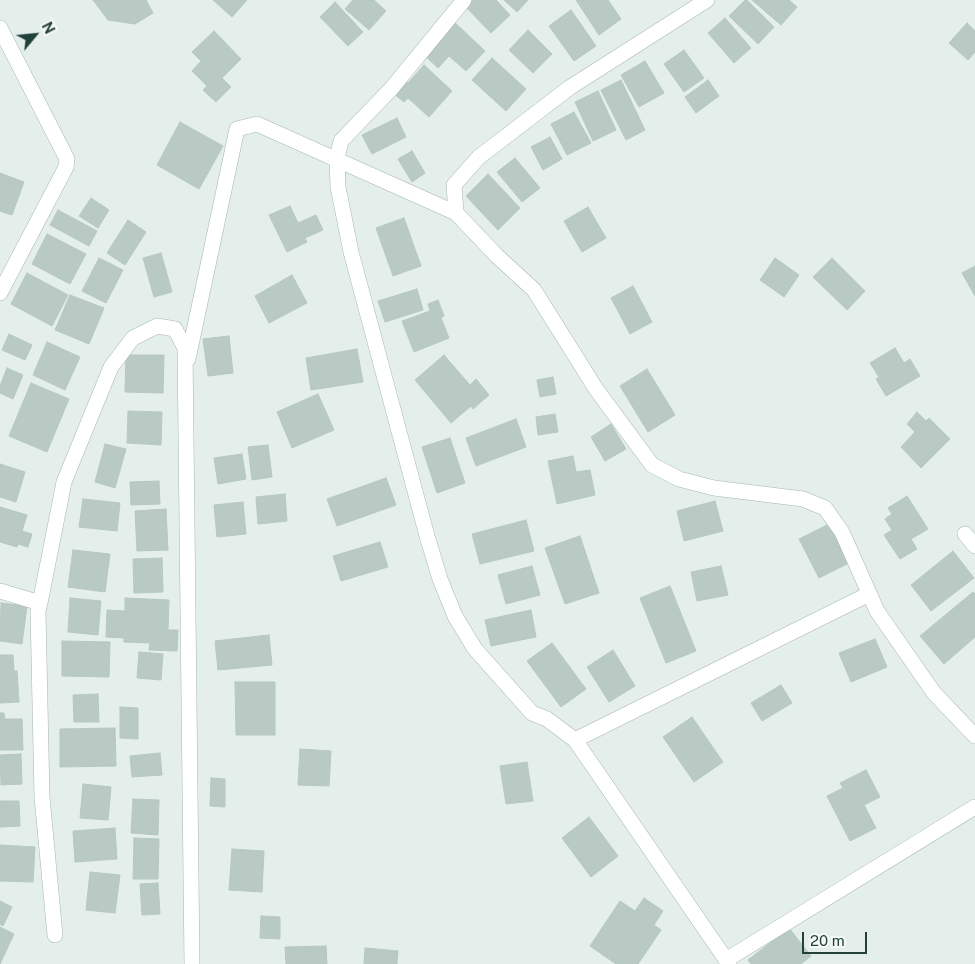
<!DOCTYPE html>
<style>
body{margin:0}
#map{position:relative;width:975px;height:964px;overflow:hidden;background:#e4eeea;font-family:"Public Sans",sans-serif}
canvas{display:block}
.north{position:absolute;left:10px;top:10px;width:50px;height:50px;-webkit-text-stroke:4px #f5faf8;paint-order:stroke;rotate:62deg;font-size:14px;font-weight:700;line-height:20px;text-align:center;color:#22413a}
.north::after{content:'';display:block;margin:auto;width:18px;height:22px;background:#22413a;clip-path:polygon(50% 0,100% 100%,50% 72%,0 100%)}
.scale{position:absolute;left:802px;top:932px;width:65px;height:22px;box-sizing:border-box;border:2px solid #22413a;border-top:0;padding-left:6px;font-size:15px;line-height:18px;white-space:nowrap;color:#22413a;-webkit-text-stroke:4px #f5faf8;paint-order:stroke}
</style>
<div id="map">
<canvas width="975" height="964"></canvas>
<div class="north">N</div>
<div class="scale">20 m</div>
</div>
<script>
const ctx = document.querySelector('canvas').getContext('2d');
ctx.lineJoin = 'round';
function fill(path, color) { ctx.fillStyle = color; ctx.fill(path, 'evenodd'); }
const toPath = rows => new Path2D(rows.map(r => 'M' + r).join(''));
function stroke(path, color, width, dash) { ctx.strokeStyle = color; ctx.lineWidth = width; ctx.lineCap = dash ? 'butt' : 'round'; ctx.setLineDash(dash || []); ctx.stroke(path); }
const building = toPath([
 [93,0,146,0,153,13,135,24,108,20,93,0],
 [213,0,247,0,232,17,213,0],
 [353,0,374,0,386,11,369,30,345,9,353,0],
 [469,0,496,0,510,15,491,33,464,5,469,0],
 [504,0,528,0,517,12,504,0],
 [576,0,608,0,621,19,599,35,576,0],
 [745,0,747,0,774,27,758,44,729,16,745,0],
 [752,0,789,0,797,7,781,25,752,0],
 [335,2,363,32,348,46,320,17,335,2],
 [571,10,596,46,574,61,549,26,571,10],
 [725,18,751,48,734,63,708,33,725,18],
 [451,19,485,51,466,71,449,56,438,68,420,51,451,19],
 [967,23,975,31,975,52,968,60,949,43,967,23],
 [528,30,552,54,533,73,509,50,528,30],
 [214,31,241,59,222,78,231,87,216,102,203,90,207,86,192,71,201,61,192,52,214,31],
 [684,50,704,78,684,92,664,64,684,50],
 [492,58,526,89,506,111,472,80,492,58],
 [645,61,664,93,639,107,621,75,645,61],
 [424,65,452,91,429,117,408,98,404,102,389,90,401,77,408,83,424,65],
 [621,80,645,130,626,140,601,90,621,80],
 [708,80,719,96,696,113,685,97,708,80],
 [598,91,616,130,593,141,575,102,598,91],
 [574,112,591,143,567,155,551,124,574,112],
 [397,118,406,137,372,154,362,135,397,118],
 [180,122,223,146,199,189,157,165,180,122],
 [550,137,562,159,543,170,531,147,550,137],
 [412,151,425,173,412,182,398,159,412,151],
 [515,158,540,188,522,202,497,172,515,158],
 [0,173,24,182,12,215,0,211,0,173],
 [488,174,520,208,498,230,466,196,488,174],
 [91,198,109,210,98,228,79,216,91,198],
 [290,206,298,223,316,215,323,230,305,238,307,242,287,252,269,215,290,206],
 [588,207,606,238,582,252,564,221,588,207],
 [58,210,97,231,89,246,50,225,58,210],
 [404,218,421,266,393,276,376,228,404,218],
 [128,220,146,232,125,265,107,253,128,220],
 [47,234,86,254,70,284,32,264,47,234],
 [161,253,172,292,154,297,143,258,161,253],
 [99,258,123,270,106,303,82,291,99,258],
 [775,258,799,275,784,297,760,280,775,258],
 [832,258,865,291,847,310,813,277,832,258],
 [975,266,975,296,962,273,975,266],
 [27,273,68,295,52,326,11,304,27,273],
 [292,275,307,303,269,323,255,296,292,275],
 [633,286,652,322,630,334,611,298,633,286],
 [417,289,423,310,385,322,378,301,417,289],
 [70,295,104,308,89,344,55,330,70,295],
 [438,300,444,316,441,318,449,338,414,352,402,321,430,311,428,304,438,300],
 [9,334,32,345,25,360,2,350,9,334],
 [229,336,233,373,208,376,203,339,229,336],
 [47,342,80,357,65,390,33,375,47,342],
 [895,348,904,363,910,359,920,376,886,396,876,379,879,377,870,363,895,348],
 [357,349,363,382,311,390,306,358,357,349],
 [126,355,164,355,163,393,125,392,126,355],
 [444,355,470,385,476,379,489,395,473,409,471,406,451,423,415,380,444,355],
 [7,368,23,375,13,399,0,393,0,386,7,368],
 [647,369,675,415,648,432,620,386,647,369],
 [553,377,556,394,540,397,537,380,553,377],
 [31,383,69,399,47,452,9,436,31,383],
 [318,394,334,430,292,448,277,412,318,394],
 [128,411,162,412,161,445,127,443,128,411],
 [917,412,926,421,929,418,950,439,921,468,901,447,915,432,907,424,917,412],
 [555,414,558,432,538,435,536,417,555,414],
 [516,419,526,447,476,466,466,438,516,419],
 [611,424,626,449,605,461,591,437,611,424],
 [450,438,465,483,437,493,422,447,450,438],
 [105,444,126,449,115,488,95,482,105,444],
 [268,445,272,477,252,480,248,447,268,445],
 [242,454,246,479,218,484,214,458,242,454],
 [573,456,576,472,590,470,595,495,557,504,548,461,573,456],
 [0,464,25,472,16,502,0,497,0,464],
 [386,478,396,505,337,526,327,499,386,478],
 [159,481,160,504,131,505,130,482,159,481],
 [285,494,287,521,258,524,256,497,285,494],
 [907,496,928,529,911,539,917,549,900,559,884,535,892,530,885,519,892,514,888,508,907,496],
 [83,499,120,503,117,531,79,527,83,499],
 [715,501,723,531,684,541,677,511,715,501],
 [243,502,246,534,217,537,214,505,243,502],
 [0,507,27,515,22,531,32,534,28,547,18,544,17,547,0,542,0,507],
 [166,509,168,550,137,551,135,511,166,509],
 [526,520,534,551,480,564,472,534,526,520],
 [829,524,849,563,819,578,799,539,829,524],
 [580,536,599,593,565,604,545,548,580,536],
 [380,542,388,567,341,581,333,556,380,542],
 [73,550,110,554,105,592,68,587,73,550],
 [953,551,974,578,931,611,911,585,953,551],
 [162,558,163,592,134,593,133,559,162,558],
 [532,566,540,595,506,604,498,575,532,566],
 [721,566,728,595,697,601,691,572,721,566],
 [670,586,696,651,666,663,640,598,670,586],
 [973,592,975,594,975,637,944,664,920,636,973,592],
 [70,598,101,601,98,635,68,632,70,598],
 [125,598,169,600,168,630,178,630,177,651,149,650,150,643,124,642,124,638,106,637,107,610,125,611,125,598],
 [1,603,27,606,22,644,0,641,1,603],
 [531,610,536,637,491,646,485,620,531,610],
 [269,635,272,665,218,670,215,641,269,635],
 [875,639,887,667,851,682,839,653,875,639],
 [62,641,110,642,109,677,62,676,62,641],
 [552,643,586,689,561,707,527,661,552,643],
 [613,650,635,686,609,702,587,667,613,650],
 [139,652,163,654,161,680,137,678,139,652],
 [0,655,13,655,14,671,17,671,19,702,0,703,0,655],
 [235,682,275,682,275,735,236,735,235,682],
 [781,685,792,703,762,721,751,703,781,685],
 [98,694,99,722,74,722,73,695,98,694],
 [120,707,138,708,138,739,120,738,120,707],
 [0,713,4,713,5,719,22,719,23,750,0,750,0,713],
 [692,717,723,762,694,782,663,737,692,717],
 [115,728,116,766,60,767,60,729,115,728],
 [300,749,331,751,329,786,298,785,300,749],
 [160,753,162,775,132,777,130,756,160,753],
 [21,754,22,784,1,785,0,755,21,754],
 [527,762,533,801,506,804,500,766,527,762],
 [866,770,880,797,864,805,876,828,850,841,827,796,843,788,840,783,866,770],
 [211,778,225,779,225,807,210,806,211,778],
 [83,784,111,787,108,820,80,818,83,784],
 [133,799,159,800,158,835,131,833,133,799],
 [0,801,19,801,20,826,0,827,0,801],
 [589,817,618,856,591,877,562,838,589,817],
 [115,828,117,859,75,862,73,831,115,828],
 [134,838,159,839,158,879,133,879,134,838],
 [0,845,35,847,33,882,0,881,0,845],
 [232,849,264,851,262,892,229,890,232,849],
 [90,872,120,875,115,913,86,910,90,872],
 [158,883,160,914,142,915,140,884,158,883],
 [644,898,663,911,654,925,661,930,638,964,616,964,590,946,620,901,635,911,644,898],
 [0,901,12,907,3,926,0,924,0,901],
 [261,916,280,917,280,939,260,938,261,916],
 [0,927,14,934,0,964,0,927],
 [789,928,811,956,801,964,751,964,748,960,789,928],
 [326,946,327,964,286,964,285,947,326,946],
 [365,948,398,951,397,964,364,964,365,948]
]);
const minor = toPath([
 [464,0,391,89,341,141,337,158,338,187,351,252,427,536,440,579,455,616,475,649,532,713,547,719,575,740,729,964],
 [707,0,569,88,479,157,454,185,456,213,497,256,534,290,596,389,652,465,679,479,714,488,803,499,825,508,842,532,877,611,934,693,975,736],
 [0,28,67,159,66,167,0,293],
 [188,359,237,129,257,124,456,213],
 [965,534,975,546],
 [0,591,40,603],
 [575,740,869,594],
 [55,935,42,797,38,611,40,603,64,482,111,367,133,338,157,326,175,329,185,348,192,964],
 [726,960,975,807]
]);
fill(building, '#b9c9c3');
stroke(building, '#b6c8c2', 1);
stroke(minor, '#a6b7b2', 16);
stroke(minor, '#fff', 15);
</script>
